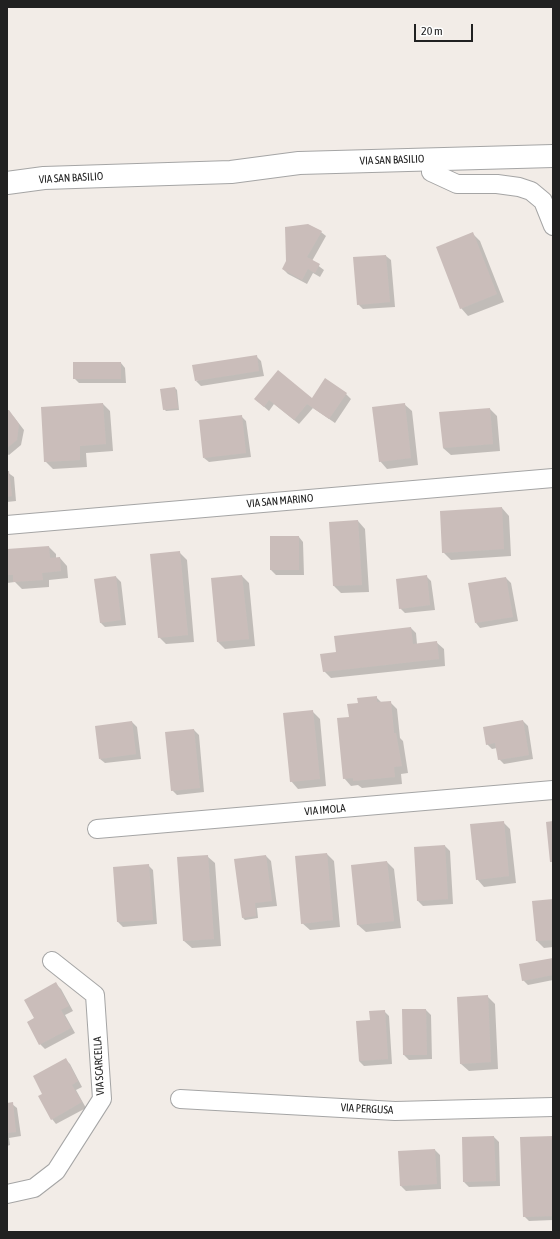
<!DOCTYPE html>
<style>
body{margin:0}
#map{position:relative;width:560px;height:1239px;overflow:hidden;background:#f2ece7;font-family:"Asap Condensed",sans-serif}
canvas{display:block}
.frame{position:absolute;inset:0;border:8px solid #212121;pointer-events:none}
.scale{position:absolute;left:414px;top:24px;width:59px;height:18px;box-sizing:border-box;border:2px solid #212121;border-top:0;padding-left:5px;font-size:12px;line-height:14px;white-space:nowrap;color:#212121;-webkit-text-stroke:3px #fff;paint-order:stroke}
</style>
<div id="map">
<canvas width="560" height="1239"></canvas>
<div class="frame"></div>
<div class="scale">20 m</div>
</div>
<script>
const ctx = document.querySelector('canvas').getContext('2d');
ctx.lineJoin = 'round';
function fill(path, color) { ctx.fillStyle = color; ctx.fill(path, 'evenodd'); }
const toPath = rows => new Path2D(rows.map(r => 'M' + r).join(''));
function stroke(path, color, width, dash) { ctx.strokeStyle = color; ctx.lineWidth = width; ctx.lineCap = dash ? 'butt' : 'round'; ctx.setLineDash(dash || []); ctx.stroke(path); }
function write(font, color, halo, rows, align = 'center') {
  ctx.font = font + ' "Asap Condensed",sans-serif'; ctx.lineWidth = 3.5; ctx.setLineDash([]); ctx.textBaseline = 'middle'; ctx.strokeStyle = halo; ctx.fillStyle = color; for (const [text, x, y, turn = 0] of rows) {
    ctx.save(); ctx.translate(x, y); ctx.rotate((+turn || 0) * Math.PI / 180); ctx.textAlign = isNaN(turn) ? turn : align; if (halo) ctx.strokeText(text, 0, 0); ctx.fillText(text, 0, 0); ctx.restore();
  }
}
const shadow = toPath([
 [321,232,326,236,312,261,324,270,320,277,313,273,307,284,288,274,283,269],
 [473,234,480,241,504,302,468,316,461,308],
 [386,256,391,260,395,307,363,309,358,304],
 [256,356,261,361,264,376,201,386,196,381],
 [121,363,125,368,126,383,79,383,74,378],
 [175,388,177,390,179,410,166,411,164,409],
 [346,394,351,399,335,423,313,408,299,424,274,404,269,411,255,399,312,400],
 [103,404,110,411,113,451,86,453,87,467,53,469,45,461],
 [404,404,412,411,418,465,387,469,380,461],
 [490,409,497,416,500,451,451,455,443,448],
 [7,411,14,417,24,430,21,445,9,455,7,454],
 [241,416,246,421,251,457,209,462,204,458],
 [7,472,14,477,16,501,7,502],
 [502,508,509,516,511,556,451,560,443,552],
 [358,521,365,529,369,592,341,593,334,586],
 [271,537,299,537,303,542,304,575,276,575,271,570],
 [49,547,56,554,56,559,60,558,67,566,68,578,49,580,49,587,22,589,15,582,7,583,7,550],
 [179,552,187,560,194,642,166,644,159,637],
 [242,576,249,583,255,646,225,649,218,642],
 [426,576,431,581,435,610,405,613,400,608],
 [116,577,121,582,126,625,105,627,100,622],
 [506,578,511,583,518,621,480,628,476,623],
 [411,628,416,633,417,644,436,642,444,649,445,666,331,678,324,671,337,653],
 [376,697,382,703,390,702,397,709,400,738,403,741,408,773,401,774,402,784,362,788,358,785,351,786,344,778,350,718],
 [312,711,320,719,326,786,298,789,291,781],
 [523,721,528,726,533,759,504,764,499,759,497,748,492,749,487,744],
 [132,722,137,727,141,759,105,763,100,759],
 [194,730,199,735,204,792,177,795,172,790],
 [503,822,510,829,516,883,484,887,477,879],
 [445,846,450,851,453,904,423,906,418,901,415,848],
 [327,854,334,861,340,927,310,930,302,923],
 [207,856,215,863,221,946,192,948,184,941],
 [266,856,271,861,277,906,257,908,258,918,245,920,243,918],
 [387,862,394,869,401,928,366,932,358,925],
 [148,865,153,870,157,924,123,927,118,922,114,868],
 [553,900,553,947,544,948,537,941],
 [553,959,553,980,528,985,523,980],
 [56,984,61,989,73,1011,65,1015,75,1033,45,1049,40,1044,28,1022,35,1018],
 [487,996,495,1004,498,1069,469,1071,461,1064],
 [426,1010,431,1015,432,1059,409,1060,404,1055],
 [384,1011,389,1016,392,1064,364,1066,359,1061,371,1021],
 [66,1060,70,1064,82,1087,76,1090,86,1108,56,1124,52,1119,44,1094],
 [7,1104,12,1104,17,1108,21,1136,9,1138,10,1145,7,1146],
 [494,1137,499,1142,500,1186,469,1187,464,1182,463,1138],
 [553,1137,553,1220,529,1221,524,1216],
 [435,1150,440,1155,441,1189,406,1191,401,1186,399,1152]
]);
const building = toPath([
 [308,224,322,231,307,257,320,264,315,273,308,269,302,280,282,269,286,261,285,227],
 [473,232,497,294,460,309,436,247],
 [386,255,390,302,357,305,353,257],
 [257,355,259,371,195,381,192,365],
 [73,362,121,362,121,379,73,379],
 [278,370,312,398,325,378,347,393,329,419,307,404,294,420,269,400,264,407,254,399],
 [175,387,178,408,163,410,160,389],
 [103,403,106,444,80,446,80,460,44,462,41,407],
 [405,403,411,458,379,462,372,407],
 [490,408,493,444,443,448,439,412],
 [7,410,9,410,19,424,17,440,7,448],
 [242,415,246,453,203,458,199,420],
 [7,471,9,471,12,496,7,497],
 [502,507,504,549,442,553,440,511],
 [358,520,362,585,333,586,329,522],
 [270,536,299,536,299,570,270,570],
 [49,546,50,558,60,557,61,571,42,573,43,580,13,582,13,575,7,575,7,549],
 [180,551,188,635,158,638,150,554],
 [242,575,249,639,217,642,211,578],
 [427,575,430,605,399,609,396,579],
 [116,576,121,620,100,623,94,579],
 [506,577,513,617,475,623,468,583],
 [411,627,413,644,437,641,439,659,323,672,320,654,336,652,334,636],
 [377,696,377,702,391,701,394,733,396,733,402,766,394,767,395,777,353,781,353,778,343,779,337,718,349,717,347,704,358,703,357,698],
 [313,710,320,779,290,782,283,713],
 [523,720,529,755,498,760,495,743,486,745,483,727],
 [132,721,136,754,99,759,95,726],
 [194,729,200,788,171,791,165,732],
 [504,821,509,876,476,880,470,824],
 [553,821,553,862,550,862,546,822],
 [445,845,448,899,417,901,414,847],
 [327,853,333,920,301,924,295,856],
 [208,855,214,939,183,941,177,857],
 [266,855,272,901,255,903,256,916,242,918,234,859],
 [387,861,394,921,357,925,351,865],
 [149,864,153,920,117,922,113,867],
 [553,899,553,940,536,941,532,901],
 [553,958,553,975,522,981,519,964],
 [56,982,69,1006,61,1010,71,1028,39,1045,27,1022,34,1018,24,1000],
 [488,995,491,1062,460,1064,457,997],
 [402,1009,426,1009,427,1055,403,1055],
 [385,1010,388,1059,359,1061,356,1021,370,1020,369,1011],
 [66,1058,78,1081,72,1085,82,1102,51,1120,38,1096,42,1094,33,1076],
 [13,1102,16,1132,7,1133,7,1103],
 [494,1136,496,1181,463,1182,462,1137],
 [553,1136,553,1216,523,1217,520,1137],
 [435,1149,437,1184,400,1186,398,1151]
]);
const minor = toPath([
 [431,172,457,184,497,184,519,187,531,191,543,201,553,226],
 [7,525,553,478],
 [97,829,553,790],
 [180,1099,395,1111,553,1107],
 [7,1194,34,1188,56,1171,102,1099,95,995,52,961]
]);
const tertiary = toPath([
 [7,183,44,178,231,172,299,163,553,156]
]);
const streetNames = [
 ["VIA SAN BASILIO",392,160,-2],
 ["VIA SAN BASILIO",71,178,-3],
 ["VIA SAN MARINO",280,501,-5],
 ["VIA IMOLA",325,810,-5],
 ["VIA SCARCELLA",99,1066,-93],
 ["VIA PERGUSA",367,1109,3]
];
fill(shadow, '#0003');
fill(building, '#cabdba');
stroke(minor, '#a5a5a5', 20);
stroke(tertiary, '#a5a5a5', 24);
stroke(minor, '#fff', 18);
stroke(tertiary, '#fff', 22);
write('11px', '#212121', '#fff', streetNames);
</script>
